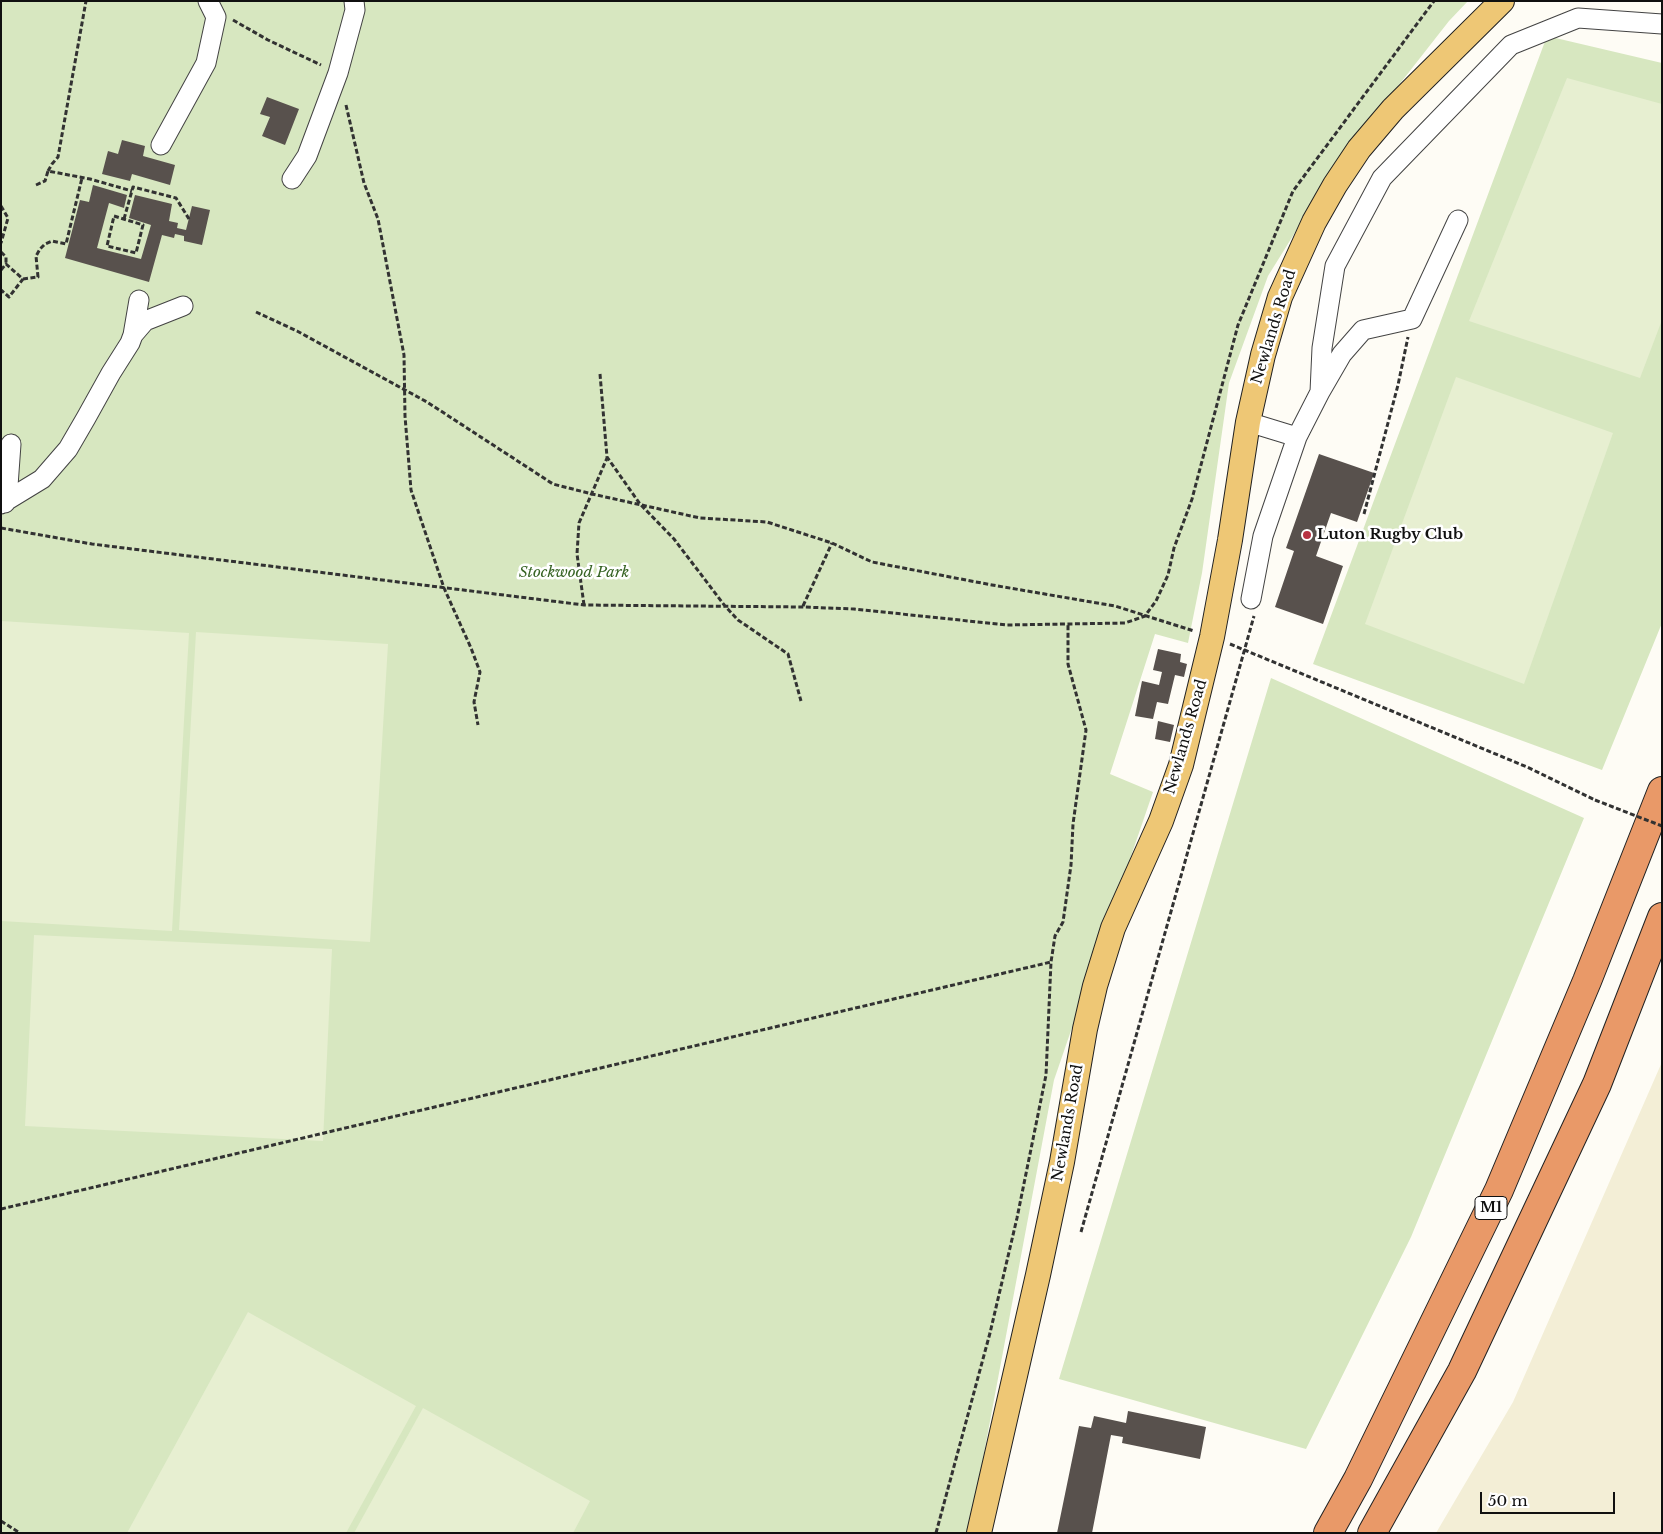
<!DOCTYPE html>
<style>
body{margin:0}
#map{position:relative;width:1663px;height:1534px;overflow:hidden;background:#fefcf5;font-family:"Libre Baskerville",serif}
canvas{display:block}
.frame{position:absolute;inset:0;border:2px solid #101010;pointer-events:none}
.scale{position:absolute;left:1480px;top:1492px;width:135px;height:22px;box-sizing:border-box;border:2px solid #101010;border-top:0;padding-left:6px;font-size:15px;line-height:18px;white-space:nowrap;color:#101010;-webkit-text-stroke:4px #fff;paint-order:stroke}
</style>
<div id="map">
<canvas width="1663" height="1534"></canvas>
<div class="frame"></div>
<div class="scale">50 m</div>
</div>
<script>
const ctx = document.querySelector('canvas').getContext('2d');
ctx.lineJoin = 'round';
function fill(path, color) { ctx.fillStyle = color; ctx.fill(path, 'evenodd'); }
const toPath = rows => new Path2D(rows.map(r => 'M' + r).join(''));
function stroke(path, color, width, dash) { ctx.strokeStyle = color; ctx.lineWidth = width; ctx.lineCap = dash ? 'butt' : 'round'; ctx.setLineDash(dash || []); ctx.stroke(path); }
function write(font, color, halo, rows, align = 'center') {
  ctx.font = font + ' "Libre Baskerville",serif'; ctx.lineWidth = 5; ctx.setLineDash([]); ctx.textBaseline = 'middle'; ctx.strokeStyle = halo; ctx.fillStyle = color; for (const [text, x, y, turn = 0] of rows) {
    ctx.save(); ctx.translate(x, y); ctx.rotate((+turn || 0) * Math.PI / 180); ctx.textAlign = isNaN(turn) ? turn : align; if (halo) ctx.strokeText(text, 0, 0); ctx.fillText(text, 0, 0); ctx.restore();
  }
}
const farmland = toPath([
 [1662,1062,1662,1533,1436,1533,1513,1402]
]);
const green = toPath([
 [1,1,1468,1,1449,21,1340,160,1268,276,1229,383,1202,573,1188,643,1155,634,1110,774,1153,792,1054,1080,969,1533,1,1533],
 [1547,36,1662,63,1662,623,1602,770,1313,664],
 [1271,678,1584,818,1411,1237,1306,1449,1059,1379]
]);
const pitch = toPath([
 [1567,78,1662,104,1662,320,1640,378,1469,321],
 [1456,377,1613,433,1524,684,1365,624],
 [1,621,189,633,172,931,1,921],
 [196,632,388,644,370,942,179,930],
 [34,935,332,949,323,1141,25,1126],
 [248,1312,416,1406,346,1533,127,1533],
 [423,1408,590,1501,573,1533,354,1533]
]);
const building = toPath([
 [267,97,299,109,285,145,262,136,270,117,260,114],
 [122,140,145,146,143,156,175,165,170,185,132,174,130,181,102,174,108,151,118,154],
 [93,185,127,195,124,208,109,203,97,248,141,259,151,225,129,218,135,195,172,204,169,221,178,223,177,228,186,230,192,206,210,210,202,245,184,241,184,236,175,234,174,238,162,235,149,282,65,258,80,200,89,202],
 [1319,454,1374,473,1357,522,1331,513,1316,556,1343,566,1323,624,1275,607,1294,551,1286,548],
 [1158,649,1181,654,1180,662,1187,664,1184,677,1175,675,1168,704,1157,702,1153,719,1135,716,1142,681,1159,685,1162,672,1153,670],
 [1158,721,1174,725,1170,742,1155,739],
 [1128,1411,1206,1427,1200,1459,1122,1443,1123,1437,1111,1435,1092,1533,1057,1533,1079,1426,1091,1428,1094,1416,1126,1423]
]);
const path = toPath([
 [233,20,268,40,321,65],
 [346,105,364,183,378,219,404,355,405,416,411,490,444,588,471,648,480,672,474,702,478,725],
 [48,171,52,164,58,157,86,1],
 [36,185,45,181,48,171,90,179,132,191],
 [1,206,8,218,1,243],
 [114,216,143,225,136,253,107,246,114,216],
 [124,219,133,187,176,198,189,219],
 [1,252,6,257,6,264],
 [1,270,6,264,23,279,9,297,1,290],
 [23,279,38,277,36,256,40,249,45,244,52,241,66,244,82,178],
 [256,312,297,331,427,402,553,484,592,494,700,518,767,522,832,543,872,562,992,585,1115,606,1194,631],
 [600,374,607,457,640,504,674,539,725,606,738,620,788,654,801,701],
 [1364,514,1398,385,1408,337],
 [1,528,92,544,584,605,803,607,854,609,1007,625,1125,623,1145,616,1156,601,1168,575,1174,548,1192,499,1238,325,1293,191,1434,1],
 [584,605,577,554,579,523,607,458],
 [803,606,832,543],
 [1230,644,1527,767,1595,800],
 [1,1209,1051,962],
 [1081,1232,1254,616],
 [1,1521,20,1533],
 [936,1533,990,1333,1017,1218,1046,1075,1051,962,1055,936,1063,922,1071,865,1073,824,1086,730,1068,664,1068,624]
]);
const minor = toPath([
 [161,145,206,63,216,17,208,1],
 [292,179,307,156,338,73,355,10,354,1],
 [133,335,139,300],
 [1320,392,1322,348,1335,266,1382,178,1511,45,1578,18,1662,24],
 [1248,422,1297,437,1263,536,1251,599],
 [1297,437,1320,392,1342,354,1363,330,1412,319,1458,220],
 [5,503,8,486,11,444],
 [1,504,42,479,68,449,86,418,111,373,130,343,133,335,145,321,183,306]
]);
const major = toPath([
 [979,1533,1038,1275,1062,1162,1085,1029,1095,986,1113,928,1161,821,1181,765,1212,637,1230,540,1248,422,1263,355,1280,297,1314,222,1335,185,1359,149,1393,109,1502,1]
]);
const highway = toPath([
 [1328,1533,1358,1479,1499,1190,1587,981,1662,791],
 [1372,1533,1462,1371,1597,1084,1662,917]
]);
const pathBridge = toPath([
 [1595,800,1662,826]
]);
const markers = [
 [1307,535,5,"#b73242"]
];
const shields = [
 [1491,1208,32]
];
const shieldNames = [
 ["M1",1491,1208]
];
const streetNames = [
 ["Newlands Road",1274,327,-73],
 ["Newlands Road",1186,737,-74],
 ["Newlands Road",1068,1123,-80]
];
const poiNames = [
 ["Luton Rugby Club",1317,535]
];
const parkNames = [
 ["Stockwood Park",574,573]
];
fill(farmland, '#f3eed6');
fill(green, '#d7e7c0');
fill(pitch, '#e7efd1');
fill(building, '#58514d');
stroke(minor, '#434343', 21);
stroke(major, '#212121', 26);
stroke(highway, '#212121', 30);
stroke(path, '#323232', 3, [5, 2.5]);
stroke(minor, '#fff', 19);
stroke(major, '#eec775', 24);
stroke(highway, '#e99968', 28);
stroke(pathBridge, '#323232', 3, [5, 2.5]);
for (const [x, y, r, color] of markers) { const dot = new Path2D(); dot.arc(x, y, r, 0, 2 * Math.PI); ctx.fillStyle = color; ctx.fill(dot); stroke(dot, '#fff', 2); }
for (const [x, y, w] of shields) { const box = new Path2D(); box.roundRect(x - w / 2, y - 11.5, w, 23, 4); ctx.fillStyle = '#fff'; ctx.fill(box); stroke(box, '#101010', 1); }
write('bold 14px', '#101010', null, shieldNames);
write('15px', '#101010', '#fff', streetNames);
write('bold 15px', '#101010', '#fff', poiNames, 'left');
write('italic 15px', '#376425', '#fff', parkNames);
</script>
